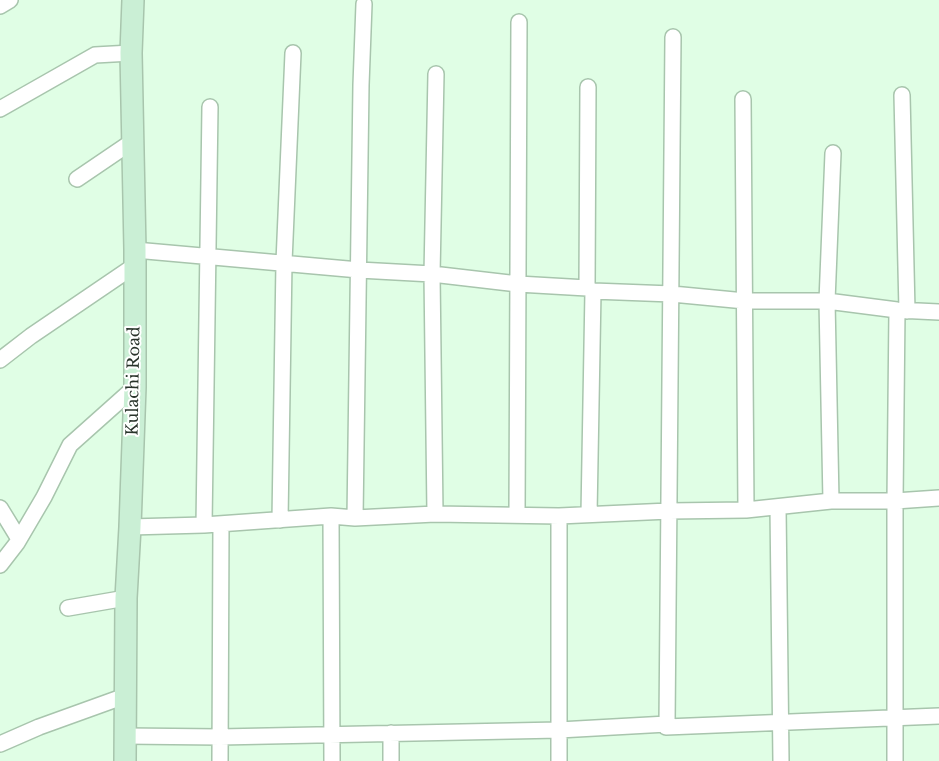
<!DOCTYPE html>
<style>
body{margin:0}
canvas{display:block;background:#e0fee5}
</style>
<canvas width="939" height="761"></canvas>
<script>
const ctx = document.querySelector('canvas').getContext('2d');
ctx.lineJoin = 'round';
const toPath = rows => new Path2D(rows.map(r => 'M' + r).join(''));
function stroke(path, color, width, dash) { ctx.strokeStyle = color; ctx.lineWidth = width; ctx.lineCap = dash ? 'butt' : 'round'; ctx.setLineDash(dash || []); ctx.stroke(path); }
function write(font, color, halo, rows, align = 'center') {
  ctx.font = font + ' "Libre Baskerville",serif'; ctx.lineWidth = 4; ctx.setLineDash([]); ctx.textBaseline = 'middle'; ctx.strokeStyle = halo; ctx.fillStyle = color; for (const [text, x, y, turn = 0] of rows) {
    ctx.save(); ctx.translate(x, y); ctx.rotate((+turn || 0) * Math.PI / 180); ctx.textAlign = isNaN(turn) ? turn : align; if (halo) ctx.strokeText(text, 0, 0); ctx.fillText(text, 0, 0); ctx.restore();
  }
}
const street = toPath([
 [0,6,10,0],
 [902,95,907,311],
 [743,99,746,510],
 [0,109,95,55,131,53],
 [77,179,133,141],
 [135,250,359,270,432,274,518,284,587,288,593,291,672,294,745,301,827,301,897,310,939,312],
 [587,288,588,87],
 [0,360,31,336,134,266],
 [831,501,827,301,833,153],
 [778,507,781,761],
 [0,508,19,539],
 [435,514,432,274,436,74],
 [589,514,593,291],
 [517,515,519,22],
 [331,516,332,761],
 [355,518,361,85,364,4],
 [280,520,284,262,293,53],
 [204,525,210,107],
 [130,527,204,525,331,516,355,518,435,514,559,516,669,511,746,510,831,501,895,501,939,498],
 [0,565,17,543,44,497,70,445,135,387],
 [68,608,126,598],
 [667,724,673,37],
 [391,733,391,761],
 [125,736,220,737,559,730,667,724,666,727,939,716],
 [0,744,39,727,125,696],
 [220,761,221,524],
 [559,761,559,516],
 [895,761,895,501,897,310]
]);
const secondary = toPath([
 [125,761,126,598,130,527,135,387,135,250,131,53,133,0]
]);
const streetNames = [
 ["Kulachi Road",134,381,-89]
];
stroke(street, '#a8c5ad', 18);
stroke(secondary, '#a8c5ad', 24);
stroke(street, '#fff', 15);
stroke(secondary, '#caefd5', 21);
write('16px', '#28332a', '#fff', streetNames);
</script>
